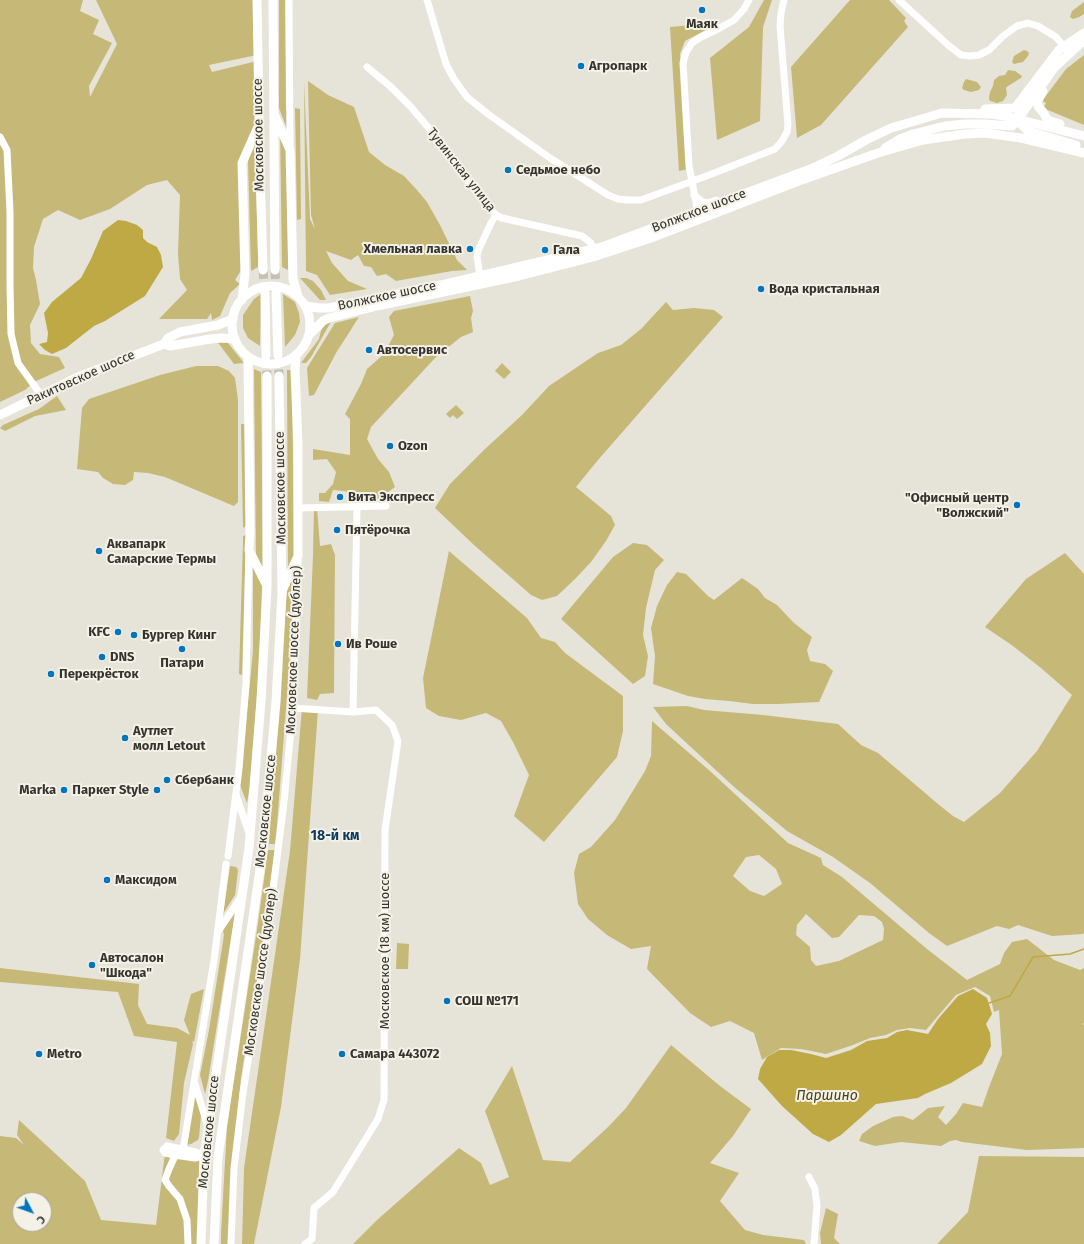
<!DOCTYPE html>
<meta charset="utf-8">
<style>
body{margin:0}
#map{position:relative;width:1084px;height:1244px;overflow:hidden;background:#e6e4d9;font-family:"Fira Sans",sans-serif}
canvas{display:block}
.north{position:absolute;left:12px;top:1192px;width:40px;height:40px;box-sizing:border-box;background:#f4f1e6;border:1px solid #a8a59d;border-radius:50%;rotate:131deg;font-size:11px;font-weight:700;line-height:16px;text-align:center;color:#353430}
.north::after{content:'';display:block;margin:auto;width:14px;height:18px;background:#0075bf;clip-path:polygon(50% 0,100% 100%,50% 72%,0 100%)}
</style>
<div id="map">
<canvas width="1084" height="1244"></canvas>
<div class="north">С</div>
</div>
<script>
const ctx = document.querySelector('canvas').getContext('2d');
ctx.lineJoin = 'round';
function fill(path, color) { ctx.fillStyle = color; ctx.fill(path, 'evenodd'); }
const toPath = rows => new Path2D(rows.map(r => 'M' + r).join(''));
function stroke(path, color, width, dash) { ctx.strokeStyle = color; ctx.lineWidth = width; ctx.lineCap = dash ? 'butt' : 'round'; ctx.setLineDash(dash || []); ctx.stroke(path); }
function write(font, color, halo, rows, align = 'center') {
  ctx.font = font + ' "Fira Sans",sans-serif'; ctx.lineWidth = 4; ctx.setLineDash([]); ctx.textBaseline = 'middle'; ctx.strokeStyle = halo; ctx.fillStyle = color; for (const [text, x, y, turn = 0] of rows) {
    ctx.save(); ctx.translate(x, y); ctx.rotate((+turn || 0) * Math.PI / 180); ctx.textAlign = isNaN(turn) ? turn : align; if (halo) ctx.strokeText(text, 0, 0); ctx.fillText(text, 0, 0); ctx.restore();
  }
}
const green = toPath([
 [0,0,83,0,80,11,99,20,93,34,112,43,89,86,90,97,117,44,96,0,257,0,257,55,209,65,212,72,257,61,259,126,242,163,245,264,235,280,240,284,230,293,220,316,212,320,211,313,207,319,159,319,187,290,180,279,178,254,180,195,167,180,147,185,110,209,80,220,58,210,43,219,34,247,33,268,36,280,40,304,30,325,31,343,40,354,59,357,65,368,34,382,25,390,0,402],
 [279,0,285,0,286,110,288,111,287,129,279,108],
 [764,0,772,0,763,27,760,121,717,140,710,58,749,27],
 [850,0,889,0,906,18,904,21,908,27,821,125,797,138,791,67],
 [1084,2,1084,14,1079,17,1073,19,1070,17,1072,11],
 [713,23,711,27,685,41,680,54,688,169,679,171,670,27],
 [1024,50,1027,51,1029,53,1028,56,1023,62,1014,64,1012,62,1014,56],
 [1084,55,1084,125,1043,108,1046,103,1042,101,1066,69],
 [1008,70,1015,71,1022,76,1021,78,1008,86,1006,88,1007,95,1003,101,997,103,990,101,989,98,990,92,993,86,994,80,999,76,1005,75],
 [966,79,977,82,981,87,979,90,971,92,964,90,962,88,964,82],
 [304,81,310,219,315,229,311,215,308,81,328,95,354,107,369,152,385,165,404,176,417,190,427,202,440,225,457,260,467,270,452,271,396,281,386,274,377,276,371,267,364,266,358,255,351,260,326,251,332,263,348,281,367,289,330,295,317,275,306,271],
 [295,108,300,109,301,219,297,220],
 [280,128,287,144,288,270,282,267],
 [255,143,258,258,258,267,251,271,248,161],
 [300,278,306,278,313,281,321,290,326,300,320,300],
 [261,294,260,346,248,338,243,328,243,315,254,299],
 [283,294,295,302,299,313,300,322,295,335,285,347],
 [470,296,473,311,471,318,473,332,461,337,436,357,371,427,367,439,378,459,389,472,395,487,376,501,344,491,333,490,329,502,319,501,319,493,325,493,333,484,336,472,327,459,313,460,313,449,350,455,350,419,345,414,361,384,367,369,384,354,394,335,389,317,394,311],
 [666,302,673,310,694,308,714,310,723,317,598,460,576,487,611,516,615,525,606,541,591,562,575,579,557,596,542,600,531,595,474,545,435,508,450,484,485,449,522,415,549,386,598,353,621,345,641,329],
 [359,317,336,353,314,395,309,396,307,368,335,323],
 [327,319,332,320,311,357,306,363,301,363,319,339,321,331],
 [224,338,244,363,234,364,216,340],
 [502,363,511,372,504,379,495,371],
 [196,366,218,366,229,371,235,378,238,400,238,502,234,506,165,477,148,473,134,472,133,480,125,485,113,484,103,478,98,472,77,469,82,408,89,399,160,375],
 [254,369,261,372,263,573,256,561],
 [287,370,292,370,294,556,288,570],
 [57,396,66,410,35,416,5,431,0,428,3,425,39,409],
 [456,405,464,413,457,419,453,415,450,418,446,414],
 [241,424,246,424,246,526,243,528],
 [314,508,317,508,320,546,331,544,335,555,334,693,320,694,317,700,307,698,313,556],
 [246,535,242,675,239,674,243,541,243,536],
 [633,543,647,545,664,560,655,570,646,608,643,635,648,656,645,676,633,684,561,619,613,557],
 [449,551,527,618,541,638,555,642,565,653,623,696,623,731,617,757,544,842,514,816,529,775,513,742,501,721,486,713,461,720,439,716,426,708,423,678],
 [1065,553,1084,574,1084,933,1083,934,1052,936,1018,925,1009,929,997,926,947,946,929,933,870,883,833,857,787,831,733,786,666,724,653,707,687,706,704,710,763,715,838,724,861,745,878,753,938,804,953,816,964,822,1000,793,1037,751,1072,695,1041,668,1013,646,985,627,1026,579],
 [253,562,262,585,260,654,250,786,247,803,240,785,253,651],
 [296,565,293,598,289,669,277,825,275,844,269,844,287,589],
 [677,572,686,574,708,596,714,600,742,578,758,589,765,598,777,605,794,623,812,637,807,650,810,661,825,664,833,671,819,702,778,704,753,704,729,701,705,699,688,696,653,684,655,656,651,628,657,606,667,585],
 [302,708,318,710,300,959,281,1107,254,1244,242,1244,244,1168,290,851],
 [652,721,710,771,788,843,821,858,823,865,842,877,927,949,967,980,1000,964,1004,953,1012,942,1027,939,1054,960,1080,970,1084,968,1084,1023,1083,1024,1084,1025,1084,1148,1027,1150,962,1142,956,1140,950,1141,941,1146,901,1142,875,1146,859,1141,862,1134,873,1126,893,1117,902,1116,913,1120,928,1108,945,1106,938,1117,946,1125,956,1114,963,1103,982,1107,989,1087,1002,1054,999,1010,994,1012,990,996,975,987,956,995,926,1030,910,1028,897,1030,886,1035,870,1038,853,1045,826,1054,801,1049,781,1048,762,1060,754,1033,730,1021,711,1027,690,1013,647,969,651,946,631,949,607,935,588,919,578,904,574,873,579,854,591,847,615,820,645,771,651,756],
 [759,855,776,869,782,884,764,896,750,891,733,876,746,857],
 [806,914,832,938,839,937,859,915,874,916,882,922,884,929,883,940,839,961,816,966,811,960,810,947,796,935,797,925],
 [268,850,275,850,259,967,241,1078,233,1159,230,1244,221,1244,221,1233,227,1126,258,923],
 [230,866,236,867,238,870,235,895,223,914],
 [235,913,208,1081,205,1094,200,1075,209,1030,224,935,223,930],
 [397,943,409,944,408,969,396,969],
 [0,968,139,984,138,1005,147,1024,177,1028,190,1035,184,1020,191,994,204,989,194,1042,192,1041,193,1044,184,1083,179,1134,174,1141,166,1138,177,1042,134,1036,118,992,0,982],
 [671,1045,720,1086,751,1109,733,1136,710,1163,739,1173,720,1201,745,1230,763,1235,804,1240,806,1244,353,1244,377,1220,459,1148,481,1163,490,1185,509,1177,485,1111,512,1066,543,1160,570,1162,608,1127,626,1108],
 [195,1090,201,1116,199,1137,198,1140,191,1144,187,1145],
 [19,1120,85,1181,101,1220,156,1225,165,1153,204,1156,202,1244,0,1244,0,1136,16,1138,24,1145,17,1135],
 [20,1200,44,1200,44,1224,20,1224],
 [979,1156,1084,1157,1084,1244,937,1244,968,1212],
 [826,1208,838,1214,834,1238,840,1244,821,1244,820,1233]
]);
const water = toPath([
 [118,220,126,221,137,225,143,230,143,238,147,242,157,247,161,255,163,267,145,296,105,321,94,326,66,348,52,354,45,350,39,344,47,342,48,333,44,313,52,302,81,278,91,259,103,231],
 [973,989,987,998,992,1014,986,1024,990,1033,991,1046,982,1064,951,1083,925,1094,918,1098,876,1104,841,1135,829,1142,813,1134,782,1106,758,1079,760,1069,767,1057,779,1050,791,1050,811,1054,826,1058,851,1050,867,1041,887,1038,897,1032,907,1030,928,1034,938,1019,958,996]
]);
const stream = toPath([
 [989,1003,1010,996,1033,957,1070,954,1084,949]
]);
const majorTunnel = toPath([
 [263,270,265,293],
 [275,270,276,292],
 [278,356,279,376],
 [266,357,267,376]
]);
const minor = toPath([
 [289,0,290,148],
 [427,0,446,64,454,79,467,97,488,114,550,158,608,195,618,199,627,200,641,200,709,175,775,149,782,141,787,132,788,125,780,26,781,13,784,0],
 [899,0,948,45,961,55,970,56,979,55,989,50,1003,36,1017,26,1028,23,1038,26,1056,37,1067,50],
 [367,67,391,87,411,107,432,132,462,175,496,215,502,218,582,236,591,243,593,249],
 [0,137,7,150,10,212,10,284,11,334,18,363,41,395],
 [694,195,703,202,707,203,717,200],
 [695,216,697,212,696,202,689,166,683,63,686,52,692,43,701,37,718,29,734,20,744,9,749,0],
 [480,276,477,257,478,251,491,223,496,215],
 [298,508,386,506],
 [293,708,353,712,376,710,392,725,398,741,385,830,384,1100,378,1119,333,1192,314,1208,312,1239,305,1244],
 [353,712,357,507],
 [236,795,249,833],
 [228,856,239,769,246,683,249,550],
 [219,930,241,897],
 [195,1084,208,1127],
 [167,1146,196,1152,204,1156,195,1158,174,1155,165,1153,163,1150,167,1146],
 [183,1150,214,960,226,864],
 [175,1156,169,1169,165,1180,169,1186,180,1199,187,1220,188,1244],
 [809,1177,815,1189,817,1206,814,1244],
 [231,1244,234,1168,243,1093,265,953,284,802,293,708,298,560]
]);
const major = toPath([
 [257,0,260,170,263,270],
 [273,0,275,270],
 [1043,91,1037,102,1038,106,1043,112,1047,119,1050,121,1060,124],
 [985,109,1015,108,1059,50,1084,33],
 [275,116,290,150,293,279,298,296],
 [1018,116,1021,124,1028,131,1076,145],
 [885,148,898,140,913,134,945,126,965,124,985,124,1012,126,1017,121,1054,68,1084,40],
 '232 325a39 39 0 1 1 78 0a39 39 0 1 1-78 0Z',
 [276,292,278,356],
 [265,293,266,357],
 [242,300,245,274,242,163,257,129],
 [306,306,319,308,329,308,446,284,602,247,813,168,838,156,866,140,891,128,942,113,991,114,1005,116,1084,136],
 [308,336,323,321,329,318,377,306,519,276,593,257,651,238,796,182,878,153,923,140,965,134,985,133,1021,138,1084,153],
 [164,344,170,346,210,339,222,338,235,339],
 [248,357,250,535,249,550,266,584],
 [0,415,78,377,164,344,168,338,180,332,218,325,233,319],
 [283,589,298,556,298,446,295,370,296,355],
 [201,1244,204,1156,249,848,261,701,267,587,267,376],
 [214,1244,218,1157,263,849,276,702,282,593,279,376]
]);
const markers = [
 [702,10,4,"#0075bf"],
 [581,66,4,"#0075bf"],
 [508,170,4,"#0075bf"],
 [470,249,4,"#0075bf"],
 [545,250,4,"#0075bf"],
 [761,289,4,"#0075bf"],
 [369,350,4,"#0075bf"],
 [390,446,4,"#0075bf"],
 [340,497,4,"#0075bf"],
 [1017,505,4,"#0075bf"],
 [337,530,4,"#0075bf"],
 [99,551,4,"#0075bf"],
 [118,632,4,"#0075bf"],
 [134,635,4,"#0075bf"],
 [338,644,4,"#0075bf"],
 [182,649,4,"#0075bf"],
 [102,657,4,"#0075bf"],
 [51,674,4,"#0075bf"],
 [125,738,4,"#0075bf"],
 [167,780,4,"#0075bf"],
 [64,790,4,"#0075bf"],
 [157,790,4,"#0075bf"],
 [107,880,4,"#0075bf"],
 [92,965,4,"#0075bf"],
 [447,1001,4,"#0075bf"],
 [39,1054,4,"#0075bf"],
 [342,1054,4,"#0075bf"]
];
const poiNames = [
 ["Маяк",702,24,"center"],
 ["Агропарк",589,66],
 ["Седьмое небо",516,170],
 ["Хмельная лавка",462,249,"right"],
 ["Гала",553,250],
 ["Вода кристальная",769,289],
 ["Автосервис",377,350],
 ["Ozon",398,446],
 ["Вита Экспресс",348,497],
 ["\"Офисный центр",1009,498,"right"],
 ["\"Волжский\"",1009,513,"right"],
 ["Пятёрочка",345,530],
 ["Аквапарк",107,544],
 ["Самарские Термы",107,559],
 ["KFC",110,632,"right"],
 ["Бургер Кинг",142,635],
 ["Ив Роше",346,644],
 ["DNS",110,657],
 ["Патари",182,663,"center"],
 ["Перекрёсток",59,674],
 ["Аутлет",133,731],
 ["молл Letout",133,746],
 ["Сбербанк",175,780],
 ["Marka",56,790,"right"],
 ["Паркет Style",149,790,"right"],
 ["Максидом",115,880],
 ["Автосалон",100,958],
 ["\"Шкода\"",100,973],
 ["СОШ №171",455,1001],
 ["Metro",47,1054],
 ["Самара 443072",350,1054]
];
const streetNames = [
 ["Московское шоссе",259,135,-91],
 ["Тувинская улица",461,170,52],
 ["Волжское шоссе",699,211,-21],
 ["Волжское шоссе",387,296,-12],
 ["Ракитовское шоссе",81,378,-24],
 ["Московское шоссе",281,488,-91],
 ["Московское шоссе (дублер)",294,650,-88],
 ["Московское шоссе",266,811,-84],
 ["Московское (18 км) шоссе",385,951,-90],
 ["Московское шоссе (дублер)",261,972,-82],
 ["Московское шоссе",209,1132,-84]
];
const neighbourhoodNames = [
 ["18-й км",335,836]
];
const waterNames = [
 ["Паршино",827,1096]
];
fill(green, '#c6b876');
fill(water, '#bea945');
stroke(stream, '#bea945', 1.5);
stroke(majorTunnel, '#c3c1b7', 9, [9, 4.5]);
stroke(minor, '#fff', 7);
stroke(major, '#fff', 9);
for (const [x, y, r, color] of markers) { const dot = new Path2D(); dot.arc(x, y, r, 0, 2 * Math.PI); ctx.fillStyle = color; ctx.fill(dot); stroke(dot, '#f4f1e6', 1.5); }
write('bold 13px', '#353430', '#f4f1e6', poiNames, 'left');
write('13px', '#353430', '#f4f1e6', streetNames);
write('bold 14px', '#0d3b60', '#f4f1e6', neighbourhoodNames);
write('italic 14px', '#4a4118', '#f4f1e6', waterNames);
</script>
